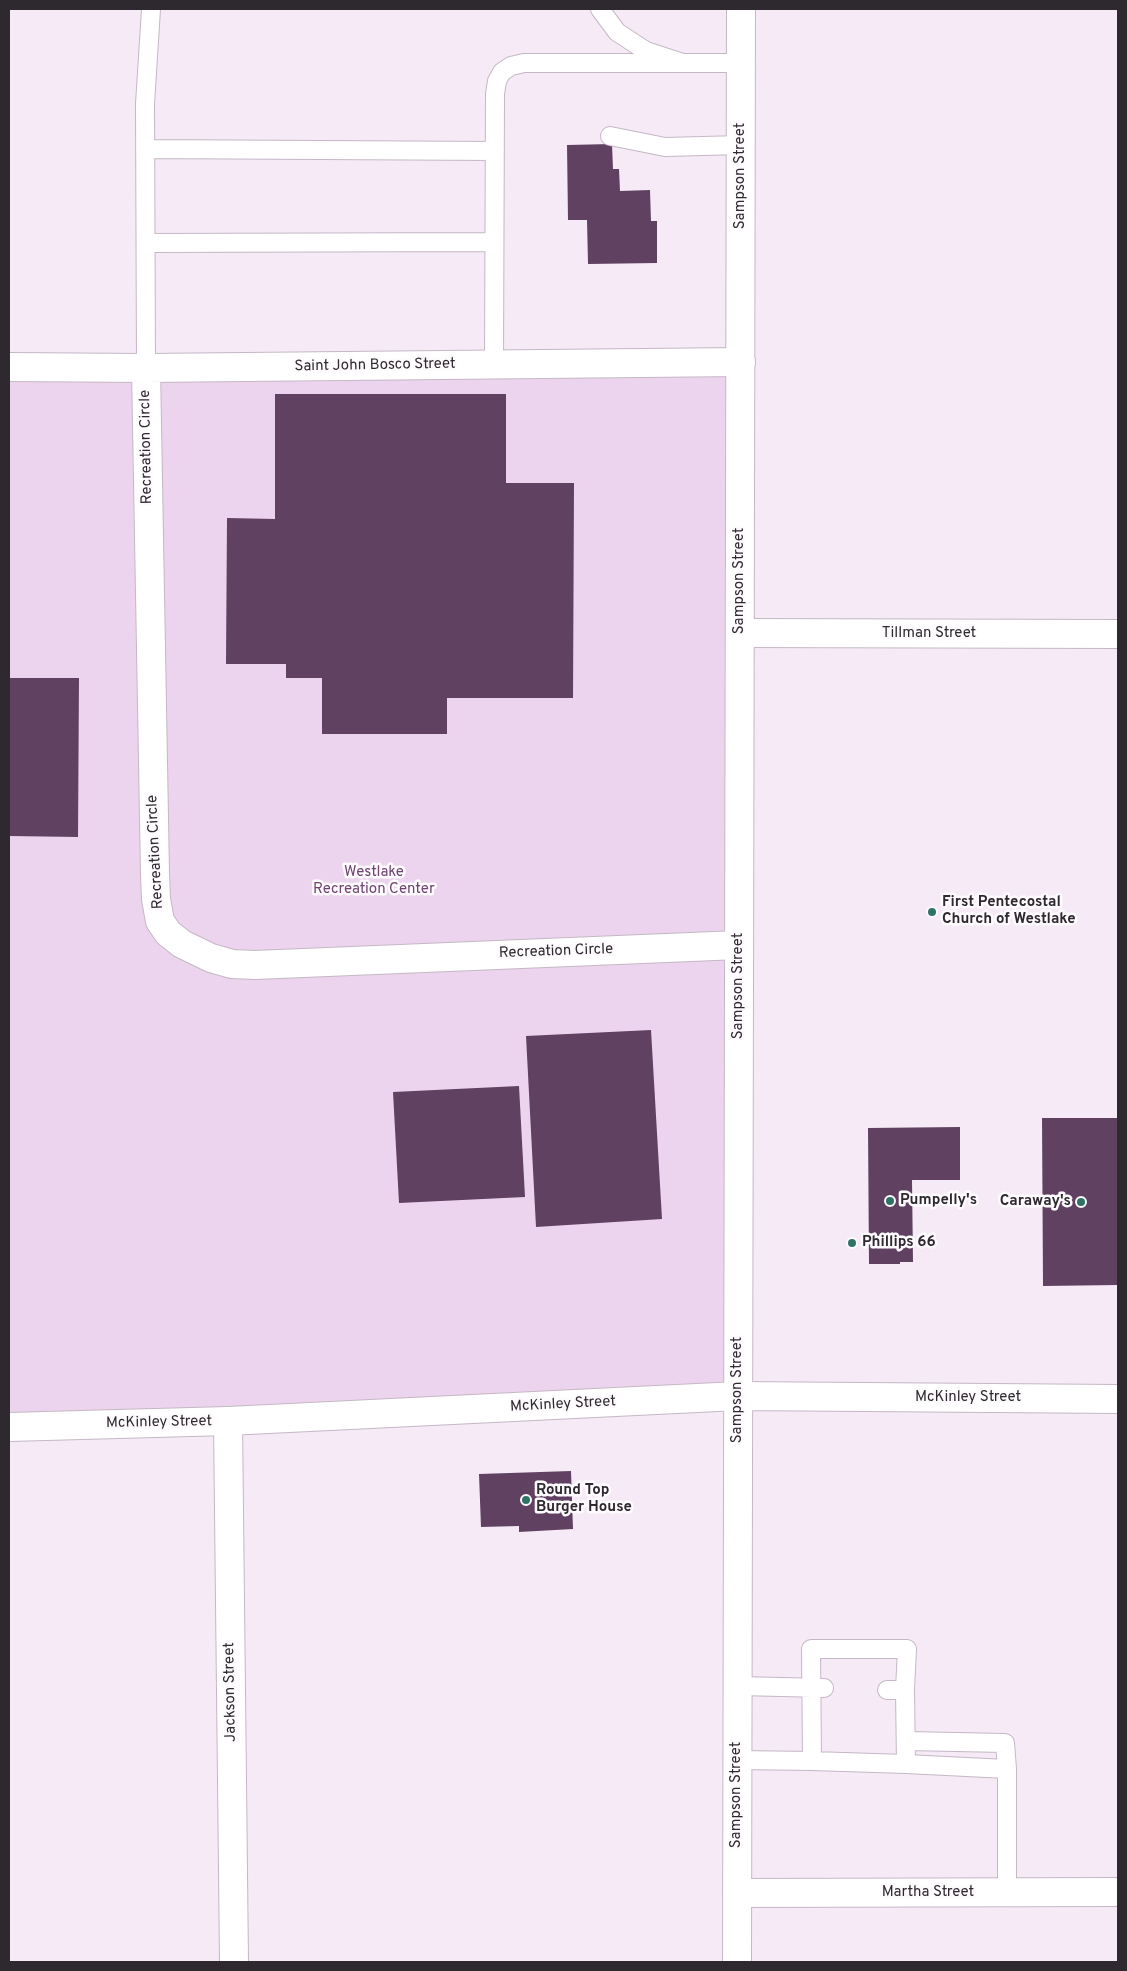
<!DOCTYPE html>
<style>
body{margin:0}
#map{position:relative;width:1127px;height:1971px;overflow:hidden;background:#f7eaf7;font-family:Overpass,sans-serif}
canvas{display:block}
.frame{position:absolute;inset:0;border:10px solid #2e292e;pointer-events:none}
</style>
<div id="map">
<canvas width="1127" height="1971"></canvas>
<div class="frame"></div>
</div>
<script>
const ctx = document.querySelector('canvas').getContext('2d');
ctx.lineJoin = 'round';
function fill(path, color) { ctx.fillStyle = color; ctx.fill(path, 'evenodd'); }
const toPath = rows => new Path2D(rows.map(r => 'M' + r).join(''));
function stroke(path, color, width, dash) { ctx.strokeStyle = color; ctx.lineWidth = width; ctx.lineCap = dash ? 'butt' : 'round'; ctx.setLineDash(dash || []); ctx.stroke(path); }
function write(font, color, halo, rows, align = 'center') {
  ctx.font = font + ' Overpass,sans-serif'; ctx.lineWidth = 5; ctx.setLineDash([]); ctx.textBaseline = 'middle'; ctx.strokeStyle = halo; ctx.fillStyle = color; for (const [text, x, y, turn = 0] of rows) {
    ctx.save(); ctx.translate(x, y); ctx.rotate((+turn || 0) * Math.PI / 180); ctx.textAlign = isNaN(turn) ? turn : align; if (halo) ctx.strokeText(text, 0, 0); ctx.fillText(text, 0, 0); ctx.restore();
  }
}
const green = toPath([
 [741,362,738,1396,9,1427,9,367]
]);
const building = toPath([
 [612,144,613,169,619,169,620,191,650,190,651,221,657,221,657,263,588,264,587,220,568,220,567,145],
 [275,394,506,394,506,483,574,483,573,698,447,698,447,734,322,734,322,678,286,678,286,664,226,664,227,518,275,519],
 [9,678,79,678,78,837,9,836],
 [651,1030,662,1219,536,1227,526,1036],
 [519,1086,525,1197,399,1203,393,1092],
 [1042,1118,1118,1118,1118,1285,1043,1286],
 [960,1127,960,1180,912,1180,913,1262,900,1262,900,1264,869,1264,868,1128],
 [571,1471,573,1529,519,1532,519,1526,481,1527,479,1474]
]);
const service = toPath([
 [600,9,617,32,646,51,683,63,741,63],
 [610,136,665,147,741,145],
 [145,149,495,151],
 [146,243,494,242],
 [494,364,495,94,497,81,502,72,511,66,524,63,683,63],
 [146,368,145,104,151,9],
 [738,1686,824,1688],
 [887,1690,905,1690,907,1649,811,1649,812,1761,906,1764,905,1690],
 [906,1741,1005,1743,1007,1769],
 [737,1760,812,1761],
 [906,1764,1007,1769,1007,1893]
]);
const minor = toPath([
 [9,367,146,368,741,362],
 [146,368,155,874,156,899,160,921,168,933,182,944,211,958,232,964,255,965,739,945],
 [740,633,1118,634],
 [228,1421,234,1962],
 [737,1893,1118,1892]
]);
const tertiary = toPath([
 [9,1427,228,1421,738,1396,1118,1399]
]);
const secondary = toPath([
 [737,1962,741,9]
]);
const markers = [
 [932,912,5,"#2f7366"],
 [890,1201,5,"#2f7366"],
 [1081,1202,5,"#2f7366"],
 [852,1243,5,"#2f7366"],
 [526,1500,5,"#2f7366"]
];
const streetNames = [
 ["Sampson Street",741,176,-90],
 ["Saint John Bosco Street",375,366,-1],
 ["Recreation Circle",147,447,-91],
 ["Sampson Street",740,581,-90],
 ["Tillman Street",929,634],
 ["Recreation Circle",156,852,-93],
 ["Recreation Circle",556,952,-2],
 ["Sampson Street",739,986,-90],
 ["Sampson Street",738,1390,-90],
 ["McKinley Street",968,1398],
 ["McKinley Street",563,1405,-3],
 ["McKinley Street",159,1423,-1],
 ["Jackson Street",231,1692,-91],
 ["Sampson Street",737,1795,-90],
 ["Martha Street",928,1893]
];
const parkNames = [
 ["Westlake",374,873],
 ["Recreation Center",374,890]
];
const poiNames = [
 ["First Pentecostal",942,903],
 ["Church of Westlake",942,920],
 ["Pumpelly's",900,1201],
 ["Caraway's",1071,1202,"right"],
 ["Phillips 66",862,1243],
 ["Round Top",536,1491],
 ["Burger House",536,1508]
];
fill(green, '#edd4ee');
fill(building, '#604161');
stroke(service, '#c4b8c4', 20);
stroke(minor, '#c4b8c4', 30);
stroke(tertiary, '#c4b8c4', 30);
stroke(secondary, '#c4b8c4', 30);
stroke(service, '#fff', 18);
stroke(minor, '#fff', 28);
stroke(tertiary, '#fff', 28);
stroke(secondary, '#fff', 28);
for (const [x, y, r, color] of markers) { const dot = new Path2D(); dot.arc(x, y, r, 0, 2 * Math.PI); ctx.fillStyle = color; ctx.fill(dot); stroke(dot, '#fdfbfd', 2); }
write('15px', '#2e292e', '#fdfbfd', streetNames);
write('15px', '#704373', '#fdfbfd', parkNames);
write('bold 15px', '#2e292e', '#fdfbfd', poiNames, 'left');
</script>
